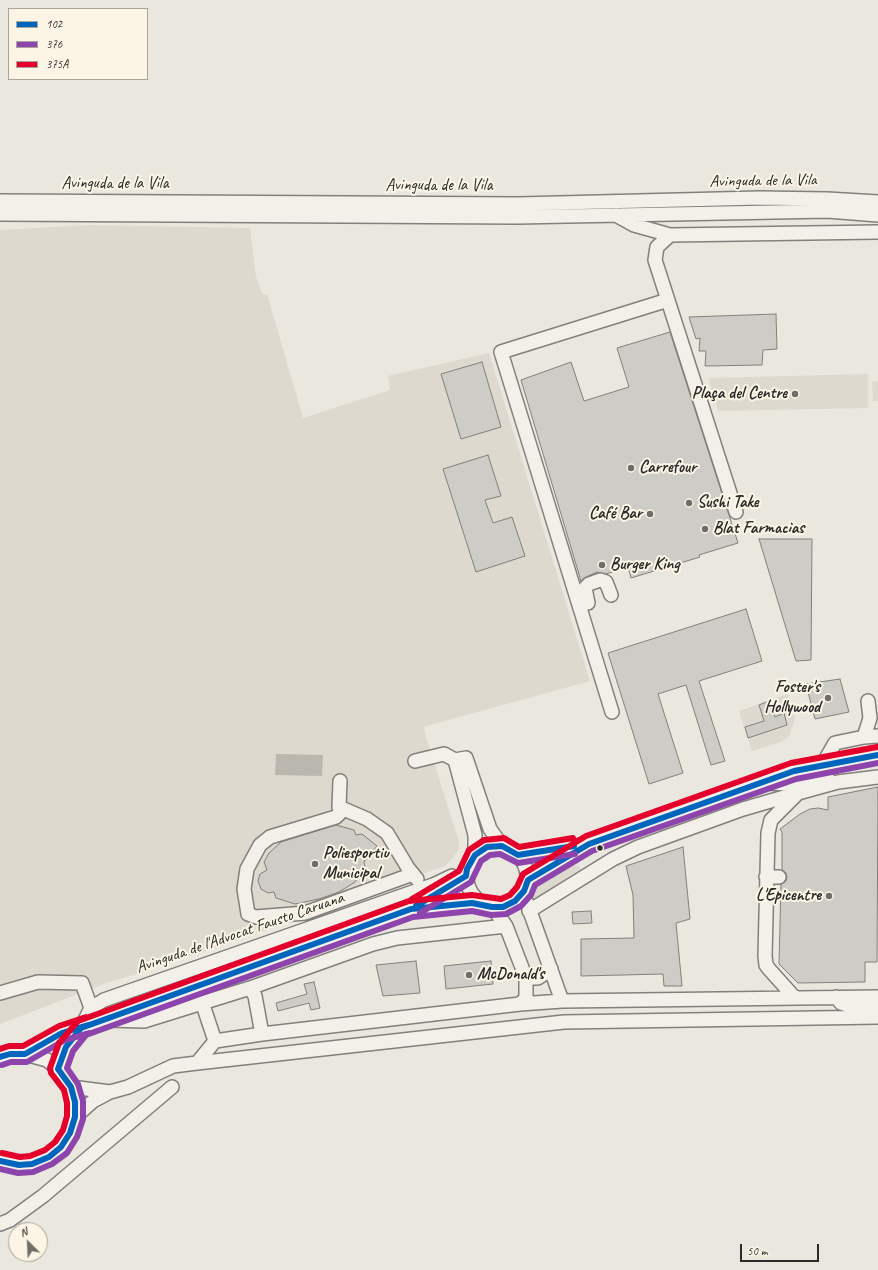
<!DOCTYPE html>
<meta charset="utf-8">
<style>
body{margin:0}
#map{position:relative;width:878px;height:1270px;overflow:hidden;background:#eae7df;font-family:Caveat,sans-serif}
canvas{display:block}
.legend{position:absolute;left:8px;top:8px;width:140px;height:72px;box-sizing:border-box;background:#fcf5e5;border:1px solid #a8a49b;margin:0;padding:5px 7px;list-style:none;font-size:12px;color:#2b2b2b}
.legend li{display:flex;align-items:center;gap:8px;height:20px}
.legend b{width:20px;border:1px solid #a8a49b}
.north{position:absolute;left:8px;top:1222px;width:40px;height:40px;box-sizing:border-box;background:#fcf5e5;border:1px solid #a8a49b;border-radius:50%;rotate:336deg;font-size:11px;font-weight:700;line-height:16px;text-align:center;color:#2b2b2b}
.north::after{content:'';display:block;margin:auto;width:14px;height:18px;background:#6e6d6a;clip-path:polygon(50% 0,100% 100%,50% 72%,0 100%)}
.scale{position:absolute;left:740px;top:1244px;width:79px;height:18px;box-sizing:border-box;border:2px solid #2b2b2b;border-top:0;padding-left:5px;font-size:12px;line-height:14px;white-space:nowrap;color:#2b2b2b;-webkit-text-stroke:3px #fcf5e5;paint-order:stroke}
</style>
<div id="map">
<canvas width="878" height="1270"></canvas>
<ul class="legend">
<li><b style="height:5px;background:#0065bd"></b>102</li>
<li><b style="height:5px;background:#8e44ad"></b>376</li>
<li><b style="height:5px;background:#e4002b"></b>375A</li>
</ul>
<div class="north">N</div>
<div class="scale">50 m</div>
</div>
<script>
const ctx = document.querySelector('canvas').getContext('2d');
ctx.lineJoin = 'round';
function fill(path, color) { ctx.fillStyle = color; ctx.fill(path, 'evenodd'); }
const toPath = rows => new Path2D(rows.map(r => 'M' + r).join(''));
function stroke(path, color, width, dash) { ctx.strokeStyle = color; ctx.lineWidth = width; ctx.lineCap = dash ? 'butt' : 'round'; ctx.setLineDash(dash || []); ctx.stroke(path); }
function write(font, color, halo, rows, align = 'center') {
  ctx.font = font + ' Caveat,sans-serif'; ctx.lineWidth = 4; ctx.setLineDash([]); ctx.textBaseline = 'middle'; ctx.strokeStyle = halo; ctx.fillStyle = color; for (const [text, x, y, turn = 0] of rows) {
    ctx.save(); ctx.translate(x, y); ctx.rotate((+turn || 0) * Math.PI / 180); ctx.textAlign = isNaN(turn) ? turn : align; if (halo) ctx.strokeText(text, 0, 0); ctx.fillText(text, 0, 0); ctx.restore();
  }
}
const built = toPath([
 [88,225,250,228,256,277,263,295,267,294,303,418,390,390,388,376,489,353,590,681,423,727,459,842,459,849,453,858,445,866,222,946,104,984,0,1024,0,230],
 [868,374,868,408,718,411,708,378],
 [878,381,878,401,873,401,872,382],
 [788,694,795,719,789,736,781,742,752,751,739,711],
 [565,865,579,866,581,869,533,901,531,893,534,889]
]);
const water = toPath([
 [276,754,323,755,322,776,275,775]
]);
const building = toPath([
 [776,314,777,349,763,350,762,365,705,366,706,351,699,351,700,338,696,339,689,317,776,314],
 [670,332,738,543,699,555,700,557,631,578,628,567,606,574,597,572,586,577,581,581,521,380,571,362,584,401,629,387,617,348,670,332],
 [482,362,501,427,461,439,441,374,482,362],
 [488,455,501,496,485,500,493,523,512,517,525,556,476,572,443,469,488,455],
 [759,539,812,539,811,660,796,661,759,539],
 [746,609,762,661,699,681,725,761,711,765,686,685,658,694,683,773,649,784,608,653,746,609],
 [840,679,849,712,815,719,806,684,840,679],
 [769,701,775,717,784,713,787,725,748,738,745,727,764,721,759,705,769,701],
 [878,787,877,962,865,962,865,982,798,983,779,964,781,884,786,881,787,877,786,873,782,870,782,832,780,829,800,814,810,809,818,808,828,810,828,797,878,787],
 [336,825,354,830,356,835,362,834,377,846,364,862,365,866,355,882,339,892,319,899,295,904,276,898,274,892,268,893,261,889,258,881,260,874,267,870,264,862,269,853,281,842,336,825],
 [683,847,690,919,676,923,682,986,664,986,663,974,581,976,581,939,634,938,633,895,626,866,683,847],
 [591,911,592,923,573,924,572,912,591,911],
 [416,961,420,993,383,996,376,965,416,961],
 [491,961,493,984,446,989,444,966,491,961],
 [314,982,320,1008,311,1010,309,1003,278,1011,276,1003,307,994,304,984,314,982]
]);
const minor = toPath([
 [0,201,519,204,759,198,827,199,878,202],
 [0,214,517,217,827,211,878,215],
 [616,215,634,225,670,235,878,232],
 [670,235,657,247,655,260,736,512],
 [588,603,585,588,589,584,600,580,606,582,611,595],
 [612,712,501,352,668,300],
 [864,737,870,718,868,701],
 [455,760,475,835,475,855],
 [415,761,444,754,455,760,466,758,490,829,502,846],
 [823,764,835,743,864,737,878,736],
 [340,781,339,807,367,819,387,833,408,868,417,879],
 [767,783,789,784,820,778,829,780],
 [343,810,336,817,270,837,260,845,247,869,244,889,248,914,256,917,305,913,413,874],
 '467 877a30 30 0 1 1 60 0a30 30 0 1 1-60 0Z',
 [518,855,589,844,794,771,846,760,878,755],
 [766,877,779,877],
 [528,880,583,847],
 [527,903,562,1001],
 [492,907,506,926,526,978,526,998,520,1004],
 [415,909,481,903],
 [529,911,613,859,638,847,743,809,798,793,838,782,878,777],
 [526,978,538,978,551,969],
 [250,988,255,996,262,1034],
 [0,993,38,982,82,983,91,1008],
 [836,997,841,1003,850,1006,878,1006],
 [795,998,769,969,766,965,765,956,768,833,771,820,797,794],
 [202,1002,215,1041],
 [110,1020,144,1021,250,988,373,944,397,938,506,926],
 [25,1054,62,1033,81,1028,411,909,466,876],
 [0,1057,10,1054,25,1054,47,1060,58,1069,66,1077,71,1087,75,1102,75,1117,70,1133,61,1147,49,1157,32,1164,19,1165,0,1161],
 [197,1063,215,1041,262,1034,520,1004,562,1001,878,997],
 [58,1069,66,1047,81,1028,91,1008,104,1000,433,885,452,876],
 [71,1087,110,1092],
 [75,1117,93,1101,110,1092,128,1087,173,1066,197,1063,564,1022,878,1017],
 [0,1224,10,1220,43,1196,172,1087]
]);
const bus1 = toPath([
 [416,906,466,876,467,869,475,855,487,847,502,846,518,855,574,846],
 [0,1057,10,1054,25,1054,62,1033,88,1025],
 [0,1161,19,1165,32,1164,49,1157,61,1147,70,1133,75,1117,75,1102,71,1087,58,1069,66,1047,81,1028,411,909,472,903,492,907,503,907,515,901,524,891,528,880,589,844,794,771,878,755]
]);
const bus2 = toPath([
 [420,913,471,882,481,861,490,855,500,854,518,863,575,854],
 [2,1065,11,1062,27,1062,65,1040,90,1033],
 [0,1169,18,1173,33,1172,52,1164,67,1153,77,1137,83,1119,83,1101,78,1084,67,1068,73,1051,86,1035,413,917,472,911,491,915,506,914,521,906,531,895,535,885,592,851,796,779,878,763]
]);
const bus3 = toPath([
 [412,899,459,871,469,850,484,840,504,838,519,847,573,838],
 [0,1049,9,1046,23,1046,59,1026,86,1017],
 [2,1153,20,1157,30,1156,45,1150,55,1142,63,1130,67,1116,67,1103,64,1090,51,1073,50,1068,59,1043,78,1021,409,901,472,895,501,899,510,895,517,887,523,874,586,836,791,763,877,747]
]);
const markers = [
 [795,394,4,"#6e6d6a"],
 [631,468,4,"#6e6d6a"],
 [689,503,4,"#6e6d6a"],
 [650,514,4,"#6e6d6a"],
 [705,529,4,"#6e6d6a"],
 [602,565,4,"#6e6d6a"],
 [828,698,4,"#6e6d6a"],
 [600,848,3.5,"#2b2b2b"],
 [315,864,4,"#6e6d6a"],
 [829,896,4,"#6e6d6a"],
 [469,975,4,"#6e6d6a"]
];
const streetNames = [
 ["Avinguda de la Vila",763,181,-1],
 ["Avinguda de la Vila",115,184],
 ["Avinguda de la Vila",439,186],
 ["Avinguda de l'Advocat Fausto Caruana",240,933,-19]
];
const poiNames = [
 ["Plaça del Centre",787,394,"right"],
 ["Carrefour",639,468],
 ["Sushi Take",697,503],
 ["Café Bar",642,514,"right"],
 ["Blat Farmacias",713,529],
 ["Burger King",610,565],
 ["Foster's",820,688,"right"],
 ["Hollywood",820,708,"right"],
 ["Poliesportiu",323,854],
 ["Municipal",323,874],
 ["L'Epicentre",821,896,"right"],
 ["McDonald's",477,975]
];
fill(built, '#ddd9ce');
fill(water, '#bab7ae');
fill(building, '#ceccc6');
stroke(building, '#81807c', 1);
stroke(minor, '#81807c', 16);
stroke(minor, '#f3f0ea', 13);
stroke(bus1, '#0065bd', 6);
stroke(bus2, '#8e44ad', 6);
stroke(bus3, '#e4002b', 6);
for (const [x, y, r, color] of markers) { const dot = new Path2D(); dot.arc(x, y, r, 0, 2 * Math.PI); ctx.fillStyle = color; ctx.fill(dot); stroke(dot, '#fcf5e5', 1.5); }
write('17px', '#2b2b2b', '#fcf5e5', streetNames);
write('bold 17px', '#2b2b2b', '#fcf5e5', poiNames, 'left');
</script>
